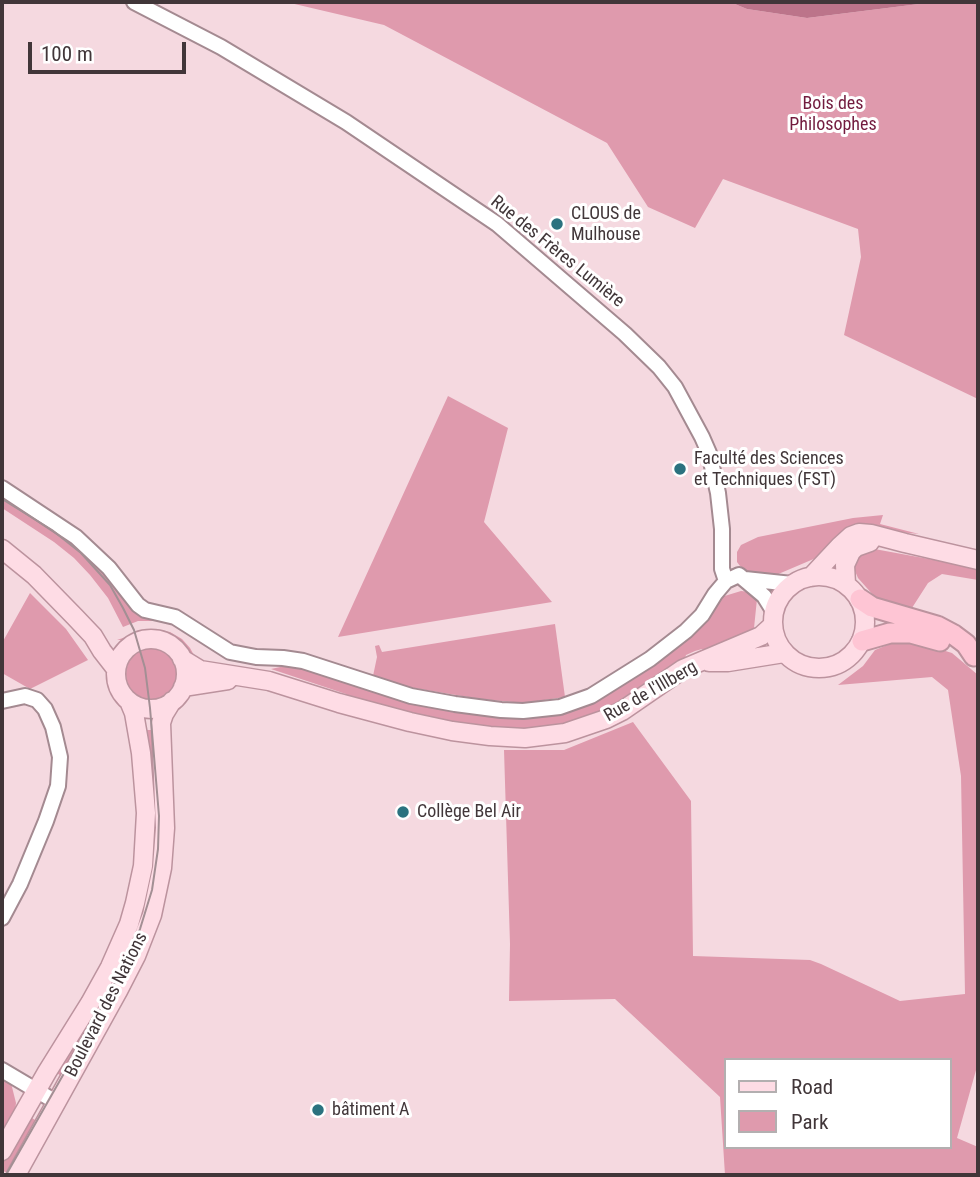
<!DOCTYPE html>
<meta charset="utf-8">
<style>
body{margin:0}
#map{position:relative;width:980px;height:1177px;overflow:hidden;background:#f5d9e0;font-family:"Roboto Condensed",sans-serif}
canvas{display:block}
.frame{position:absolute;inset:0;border:4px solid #413639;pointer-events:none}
.legend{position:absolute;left:724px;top:1058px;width:228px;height:91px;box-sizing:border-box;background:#fff;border:2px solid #b3afb0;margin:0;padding:9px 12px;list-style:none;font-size:21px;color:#413639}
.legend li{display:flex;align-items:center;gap:14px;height:35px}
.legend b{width:35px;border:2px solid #b3afb0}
.scale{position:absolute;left:28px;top:42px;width:158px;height:32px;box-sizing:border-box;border:4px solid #413639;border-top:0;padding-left:9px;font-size:21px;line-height:24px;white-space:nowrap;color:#413639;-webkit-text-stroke:5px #fff;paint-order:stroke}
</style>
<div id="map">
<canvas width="980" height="1177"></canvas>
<div class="frame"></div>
<ul class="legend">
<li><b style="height:9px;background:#fedce5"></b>Road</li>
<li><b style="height:19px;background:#df9aad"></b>Park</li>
</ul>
<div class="scale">100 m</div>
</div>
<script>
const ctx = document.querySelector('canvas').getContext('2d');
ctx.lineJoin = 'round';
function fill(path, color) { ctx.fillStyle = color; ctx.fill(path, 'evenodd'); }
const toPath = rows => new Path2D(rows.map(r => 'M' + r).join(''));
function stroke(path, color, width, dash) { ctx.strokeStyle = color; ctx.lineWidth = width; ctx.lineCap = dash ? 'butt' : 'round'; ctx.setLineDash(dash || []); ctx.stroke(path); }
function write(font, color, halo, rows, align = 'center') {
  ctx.font = font + ' "Roboto Condensed",sans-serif'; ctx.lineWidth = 6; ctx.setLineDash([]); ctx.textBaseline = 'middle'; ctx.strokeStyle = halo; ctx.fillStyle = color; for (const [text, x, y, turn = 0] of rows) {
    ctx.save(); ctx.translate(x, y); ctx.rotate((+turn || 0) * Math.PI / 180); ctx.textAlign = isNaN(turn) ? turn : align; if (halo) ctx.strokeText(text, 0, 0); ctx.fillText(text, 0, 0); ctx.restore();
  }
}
const green = toPath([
 [286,2,730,2,747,9,807,18,935,2,978,2,978,399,844,335,861,257,858,229,723,179,695,228,648,207,607,143,384,25],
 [448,396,508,428,484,522,552,602,338,637],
 [2,492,63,532,155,617,156,621,138,621,123,627,108,598,90,575,74,558,54,542,2,508],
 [883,515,880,524,919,534,869,529,823,555,776,575,750,573,740,566,737,562,737,552,741,545,758,537,853,518],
 [869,548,978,568,978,580,942,574,928,583,910,611,887,603,874,596,858,578,855,571,854,558],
 [741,591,750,592,757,599,754,628,743,638,703,650,702,649,695,651,686,655,685,658,634,695,592,718,537,730,493,729,433,721,347,699,346,694,271,669,294,664,325,673,368,689,408,700,574,708,718,598],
 [30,593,66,629,88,660,30,689,2,673,2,643],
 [555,624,565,697,524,703,480,699,414,688,375,678,373,676,377,657,375,646,379,645,382,652],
 [149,629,170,632,182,639,190,648,195,657,186,655,179,646,170,639,158,635,146,635,129,640,117,640],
 [910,640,952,653,978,675,978,1063,957,1138,978,1147,978,1175,725,1175,720,1097,615,999,509,1001,510,944,504,750,564,750,633,722,691,801,693,956,810,960,821,964,900,1001,965,994,961,776,948,690,932,677,838,685,863,666,875,650,895,642],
 [726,1060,950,1060,950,1147,726,1147],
 '126 674a26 26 0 1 1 52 0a26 26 0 1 1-52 0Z',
 [142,730,158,730,162,812,144,929,66,1079,52,1070,134,919],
 [2,1070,9,1075,16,1103,15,1111,2,1132],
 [27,1115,40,1123,10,1175,2,1170,2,1158]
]);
const water = toPath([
 [730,2,935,2,807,18,747,9]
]);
const minor = toPath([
 [134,2,221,47,346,122,497,224,625,334,659,367,675,387,702,437,709,453,718,493,722,529,722,569,726,581,739,575,764,596,774,612],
 [2,488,76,537,109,568,138,605,145,610,175,617,230,652,256,657,283,658,303,661,411,696,455,704,501,710,523,711,560,707,591,696,650,659,686,631,702,615,715,594,726,581],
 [745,579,792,584],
 [2,701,25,696,37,700,45,709,53,727,60,757,58,786,46,821,20,884,2,918],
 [2,1070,56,1102]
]);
const major = toPath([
 [2,549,34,575,75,617,93,636,102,651,116,669],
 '773 622a46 46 0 1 1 92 0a46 46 0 1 1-92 0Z',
 [811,577,840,546,851,536,859,533,871,534,905,543,978,560],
 [846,584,845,565,851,552,856,547,870,542],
 '116 674a35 35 0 1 1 70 0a35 35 0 1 1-70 0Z',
 [182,659,200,670,269,681,339,703,410,722,452,731,490,736,525,738,565,733,606,719,622,711,683,669,761,636,773,625],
 [709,662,728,662,784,653],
 [183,687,228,680],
 [2,1151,47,1072,90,1003,110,967,129,924,135,903,143,866,146,813,141,753,134,713,129,701],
 [16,1175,118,991,136,956,152,915,162,868,165,828,161,723,164,714,172,701]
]);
const highway = toPath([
 [860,599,872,607,937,626,954,635,966,644,974,656],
 [862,641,890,633,911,633,940,641]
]);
const tram = toPath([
 [2,499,52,530,81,553,110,585,123,608,134,630,145,668,150,708,159,816,158,849,152,890,140,929,133,949,107,998,6,1175]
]);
const markers = [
 [557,224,7,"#2b727f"],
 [680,469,7,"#2b727f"],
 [403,812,7,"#2b727f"],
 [318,1110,7,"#2b727f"]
];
const parkNames = [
 ["Bois des",833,104],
 ["Philosophes",833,125]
];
const poiNames = [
 ["CLOUS de",571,214],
 ["Mulhouse",571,235],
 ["Faculté des Sciences",694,459],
 ["et Techniques (FST)",694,480],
 ["Collège Bel Air",417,812],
 ["bâtiment A",332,1110]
];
const streetNames = [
 ["Rue des Frères Lumière",557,252,39],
 ["Rue de l'Illberg",651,692,-30],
 ["Boulevard des Nations",107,1005,-63]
];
fill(green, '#df9aad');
fill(water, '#bc748a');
stroke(minor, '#a48a91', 18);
stroke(major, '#bc939e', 21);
stroke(highway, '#bc939e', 23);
stroke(minor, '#fff', 14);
stroke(major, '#fedce5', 18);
stroke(highway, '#fec5d4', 19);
stroke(tram, '#a38f94', 2);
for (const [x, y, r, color] of markers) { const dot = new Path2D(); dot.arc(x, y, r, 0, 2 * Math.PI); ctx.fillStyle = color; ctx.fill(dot); stroke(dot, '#fff', 2.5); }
write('18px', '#721b3e', '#fff', parkNames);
write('18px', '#413639', '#fff', poiNames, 'left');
write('18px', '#413639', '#fff', streetNames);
</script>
